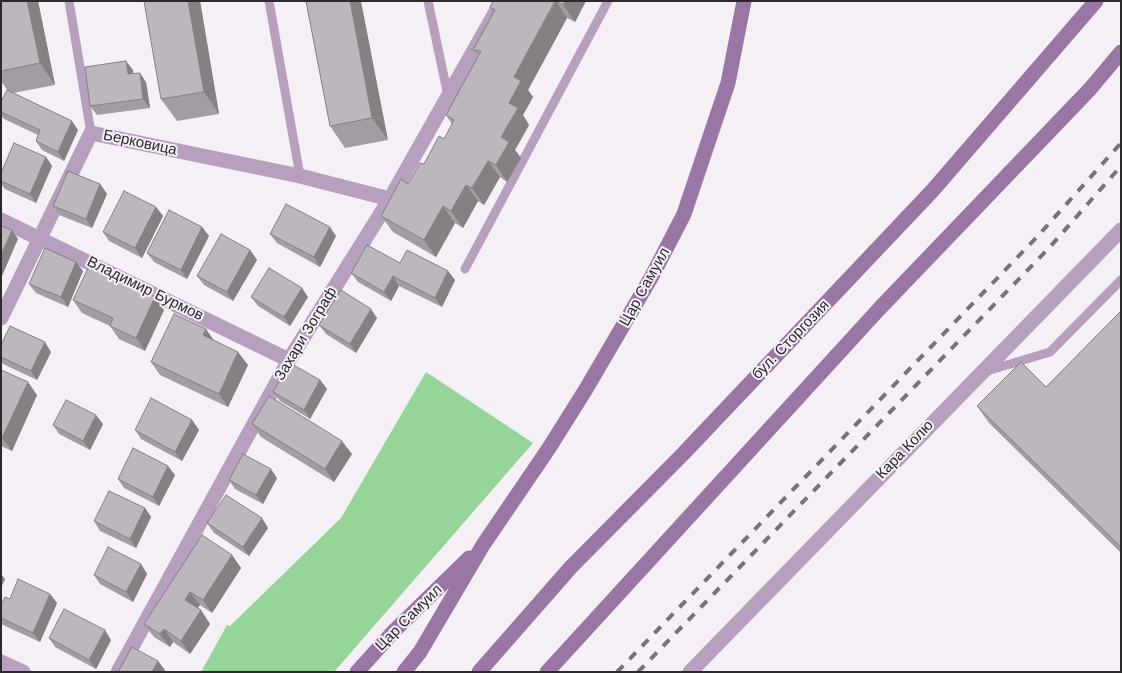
<!DOCTYPE html>
<meta charset="utf-8">
<style>
body{margin:0}
#map{position:relative;width:1122px;height:673px;overflow:hidden;background:#f5eff6;font-family:Helvetica,sans-serif}
canvas{display:block}
.frame{position:absolute;inset:0;border:2px solid #2b292c;pointer-events:none}
</style>
<div id="map">
<canvas width="1122" height="673"></canvas>
<div class="frame"></div>
</div>
<script>
const ctx = document.querySelector('canvas').getContext('2d');
ctx.lineJoin = 'round';
function fill(path, color) { ctx.fillStyle = color; ctx.fill(path, 'evenodd'); }
const toPath = rows => new Path2D(rows.map(r => 'M' + r).join(''));
function stroke(path, color, width, dash) { ctx.strokeStyle = color; ctx.lineWidth = width; ctx.lineCap = dash ? 'butt' : 'round'; ctx.setLineDash(dash || []); ctx.stroke(path); }
function write(font, color, halo, rows, align = 'center') {
  ctx.font = font + ' Helvetica,sans-serif'; ctx.lineWidth = 4; ctx.setLineDash([]); ctx.textBaseline = 'middle'; ctx.strokeStyle = halo; ctx.fillStyle = color; for (const [text, x, y, turn = 0] of rows) {
    ctx.save(); ctx.translate(x, y); ctx.rotate((+turn || 0) * Math.PI / 180); ctx.textAlign = isNaN(turn) ? turn : align; if (halo) ctx.strokeText(text, 0, 0); ctx.fillText(text, 0, 0); ctx.restore();
  }
}
const green = toPath([
 [426,372,533,443,334,672,201,672,227,625,230,626,341,518]
]);
const lane = toPath([
 [69,1,91,133],
 [269,1,300,176],
 [428,1,448,96],
 [465,269,608,1],
 [987,371,1050,352,1121,280]
]);
const street = toPath([
 [1,220,289,360],
 [1,318,91,133,300,176,390,199],
 [1,662,23,672],
 [118,672,289,360,390,199,502,1],
 [690,672,1121,230]
]);
const secondary = toPath([
 [357,672,394,631,469,558],
 [404,672,420,652,483,545,549,448,586,389,652,276,684,214,728,83,744,1],
 [479,672,571,567,683,454,933,190,1096,1],
 [547,672,880,308,1090,89,1121,52]
]);
const rail = toPath([
 [617,672,1037,237,1121,143],
 [638,672,1049,248,1121,166]
]);
const wall = toPath([
 [1,1,38,1,55,85,13,93,78,130,64,161,42,150,36,141,38,135,4,119,1,115,1,102,8,91,1,81],
 [144,1,200,1,219,114,177,121,161,99],
 [306,1,388,140,345,148,330,126],
 [493,1,586,1,575,22,567,18,528,90,533,97,523,115,529,125,515,150,521,158,507,182,500,177,484,205,478,201,463,228,455,223,436,257,393,232,381,216,408,184,444,139,452,124,446,115,478,56,473,50,493,12,490,7],
 [133,70,133,74,146,82,150,108,97,115,90,106],
 [46,157,52,166,36,203,5,189,1,184,1,173],
 [100,184,107,194,92,228,59,215,53,206],
 [156,207,163,216,142,258,109,241,103,232],
 [202,227,209,236,187,279,154,262,147,253],
 [270,234,336,236,320,267,277,243],
 [250,250,257,260,233,301,204,285,197,276],
 [400,263,448,271,455,280,442,307,399,286,391,301,358,282,351,273],
 [83,271,68,307,36,293,29,284],
 [251,297,308,297,290,326,258,306],
 [73,300,164,310,145,351,119,339,110,326,82,313],
 [1121,311,1121,553,989,423,977,406,1046,387],
 [377,318,356,353,326,334,319,325],
 [213,340,248,365,228,407,160,375,151,362],
 [1,345,51,352,37,380,3,364,1,361],
 [1,370,37,395,12,451,1,446],
 [320,380,327,389,310,419,280,401,273,392],
 [192,420,199,430,182,461,141,439,135,430],
 [103,424,90,450,59,434,53,425],
 [252,424,352,454,334,482,261,437],
 [175,475,159,506,124,488,118,479],
 [277,478,263,504,235,489,229,480],
 [145,508,151,517,136,548,100,531,94,521],
 [207,523,268,528,249,556,214,533],
 [232,555,241,568,212,613,200,605,197,608,210,624,190,654,173,642,170,647,154,637,144,624],
 [141,564,147,574,133,602,100,584,94,575],
 [50,594,57,603,40,642,3,625,1,623,1,605,10,599],
 [49,638,111,640,96,669,55,647]
]);
const shadedWall = toPath([
 [27,1,38,1,55,85,40,63],
 [188,1,200,1,219,114,204,92],
 [350,1,361,1,388,140,372,118],
 [556,1,567,18,528,90,533,97,523,115,529,125,515,150,521,158,507,182,496,165,514,77],
 [565,1,586,1,575,22,563,5],
 [126,61,133,70,134,83,128,74],
 [140,73,146,82,150,108,143,99],
 [72,121,78,130,64,161,58,152],
 [46,157,52,166,36,203,30,194],
 [488,161,500,177,484,205,472,188],
 [100,184,107,194,92,228,86,219],
 [466,185,478,201,463,228,451,211],
 [443,206,455,223,436,257,424,240],
 [156,207,163,216,142,258,135,248],
 [202,227,209,236,187,279,181,270],
 [330,227,336,236,320,267,314,257],
 [12,230,18,239,2,276,1,274,1,255],
 [250,250,257,260,233,301,227,292],
 [76,262,83,271,68,307,61,297],
 [448,271,455,280,442,307,435,298],
 [393,276,399,286,391,301,384,292],
 [302,288,308,297,290,326,284,317],
 [155,297,164,310,145,351,136,338],
 [371,309,377,318,356,353,350,344],
 [206,329,215,342,203,335],
 [45,342,51,352,37,380,31,371],
 [238,352,248,365,228,407,219,394],
 [320,380,327,389,310,419,304,410],
 [28,382,37,395,12,451,2,438],
 [96,415,103,424,90,450,83,441],
 [192,420,199,430,182,461,175,452],
 [342,441,352,454,334,482,325,469],
 [168,466,175,475,159,506,153,497],
 [271,469,277,478,263,504,256,495],
 [145,508,151,517,136,548,130,539],
 [262,518,268,528,249,556,243,547],
 [232,555,241,568,212,613,203,600],
 [141,564,147,574,133,602,126,592],
 [1,574,5,579,1,588],
 [190,592,200,605,194,614,185,600],
 [50,594,57,603,40,642,33,633],
 [201,610,210,624,190,654,181,641],
 [164,629,173,642,170,647,160,634],
 [105,630,111,640,96,669,89,660],
 [158,661,165,670,164,672,152,672]
]);
const building = toPath([
 [1,1,27,1,40,63,1,71,1,1],
 [144,1,188,1,204,92,161,99,144,1],
 [306,1,350,1,372,118,330,126,306,1],
 [493,1,555,1,514,77,521,81,509,103,518,108,501,137,509,142,496,165,488,161,472,188,466,185,451,211,443,206,424,240,381,216,401,179,408,184,420,163,424,164,439,136,444,139,454,120,446,115,481,51,473,50,495,10,490,7,493,1],
 [556,1,565,1,563,5,556,1],
 [126,61,128,74,140,73,143,99,90,106,85,67,126,61],
 [7,90,72,121,58,152,36,141,40,130,1,112,1,102,7,90],
 [14,143,46,157,30,194,1,181,1,173,14,143],
 [68,171,100,184,86,219,53,206,68,171],
 [124,191,156,207,135,248,103,232,124,191],
 [286,204,330,227,314,257,270,234,286,204],
 [169,210,202,227,181,270,147,253,169,210],
 [1,226,12,230,1,255,1,226],
 [221,234,250,250,227,292,197,276,221,234],
 [367,245,400,263,407,250,448,271,435,298,393,276,384,292,351,273,367,245],
 [45,248,76,262,61,297,29,284,45,248],
 [89,266,155,297,136,338,110,326,113,318,73,300,89,266],
 [269,268,302,288,284,317,251,297,269,268],
 [341,290,371,309,350,344,319,325,341,290],
 [1121,311,1121,547,977,406,1021,362,1046,387,1121,311],
 [174,314,206,329,203,335,238,352,219,394,151,362,174,314],
 [10,326,45,342,31,371,1,357,1,345,10,326],
 [290,363,320,380,304,410,273,392,290,363],
 [1,370,28,382,2,438,1,437,1,370],
 [269,396,342,441,325,469,252,424,269,396],
 [151,398,192,420,175,452,135,430,151,398],
 [66,400,96,415,83,441,53,425,66,400],
 [133,448,168,466,153,497,118,479,133,448],
 [243,454,271,469,256,495,229,480,243,454],
 [109,491,145,508,130,539,94,521,109,491],
 [226,495,262,518,243,547,207,523,226,495],
 [202,535,232,555,203,600,190,592,185,600,201,610,181,641,164,629,160,634,144,624,202,535],
 [108,547,141,564,126,592,94,575,108,547],
 [18,579,50,594,33,633,1,618,1,605,5,597,10,599,18,579],
 [64,609,105,630,89,660,49,638,64,609],
 [132,647,158,661,152,672,118,672,132,647]
]);
const streetNames = [
 ["Берковица",140,143,12],
 ["Цар Самуил",645,287,-61],
 ["Владимир Бурмов",145,289,26],
 ["Захари Зограф",306,334,-59],
 ["бул. Сторгозия",791,340,-46],
 ["Кара Колю",905,450,-46],
 ["Цар Самуил",409,618,-45]
];
fill(green, '#95d698');
stroke(lane, '#b79fbe', 9);
stroke(street, '#b79fbe', 15);
stroke(secondary, '#9a76a5', 15);
stroke(rail, '#767277', 4, [9, 9]);
fill(wall, '#a29da3');
fill(shadedWall, '#848084');
fill(building, '#bcb7bd');
stroke(building, '#848084', 1);
write('15px', '#2b292c', '#f5eff6', streetNames);
</script>
